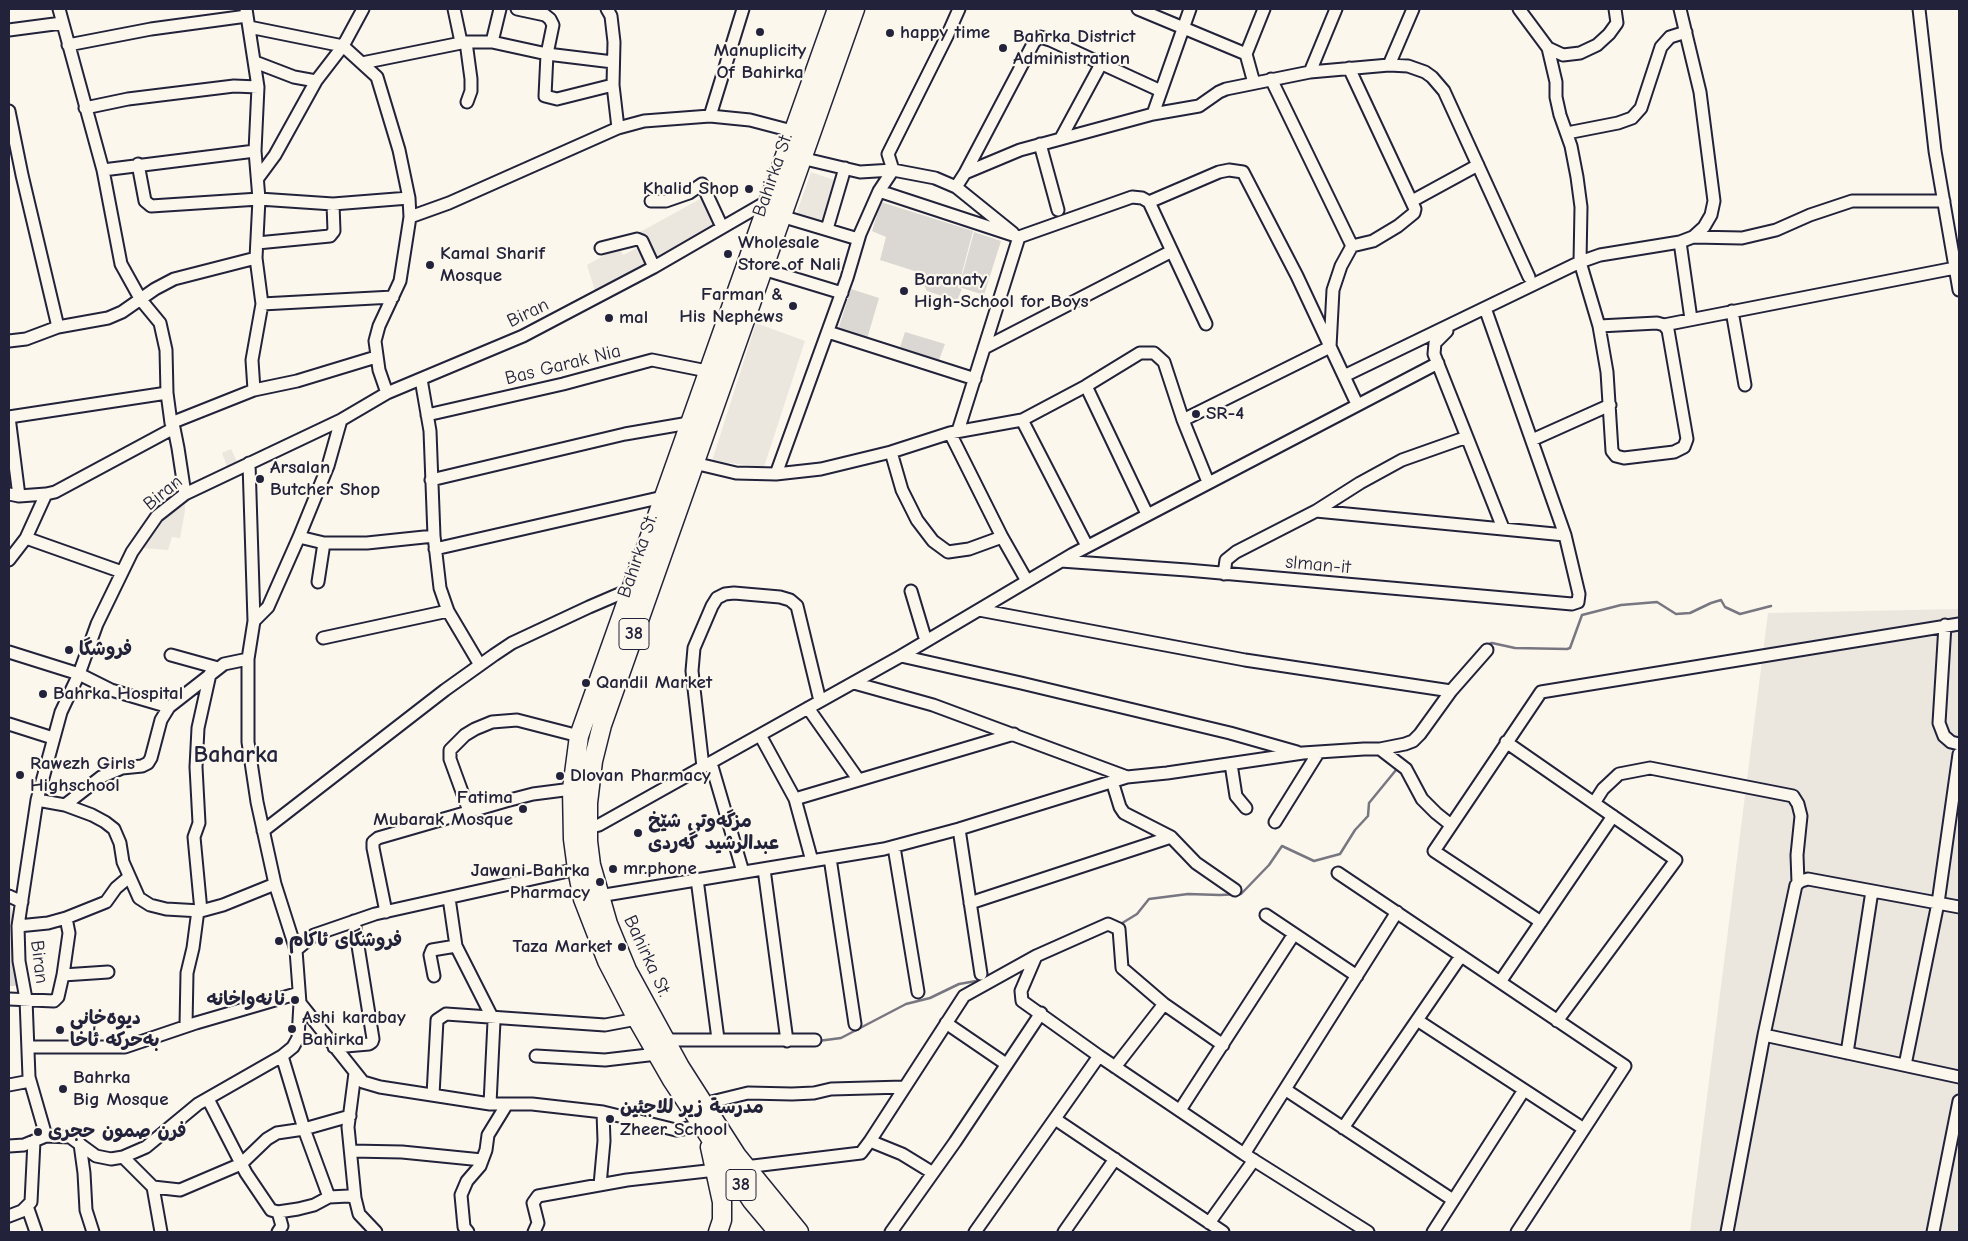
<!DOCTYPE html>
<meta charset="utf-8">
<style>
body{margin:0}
#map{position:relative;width:1968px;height:1241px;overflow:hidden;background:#fbf7ec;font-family:"Comic Neue",sans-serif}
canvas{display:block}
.frame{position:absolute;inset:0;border:10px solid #22223b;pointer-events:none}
</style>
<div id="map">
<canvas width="1968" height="1241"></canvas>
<div class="frame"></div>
</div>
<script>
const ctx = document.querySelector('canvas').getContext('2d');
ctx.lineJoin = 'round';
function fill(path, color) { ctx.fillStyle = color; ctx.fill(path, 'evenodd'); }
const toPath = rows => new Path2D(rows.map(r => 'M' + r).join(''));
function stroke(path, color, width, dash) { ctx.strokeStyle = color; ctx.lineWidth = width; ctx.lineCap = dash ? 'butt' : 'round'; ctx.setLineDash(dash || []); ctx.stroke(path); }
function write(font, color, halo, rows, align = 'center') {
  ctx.font = font + ' "Comic Neue","Playpen Sans Arabic",sans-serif'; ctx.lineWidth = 4.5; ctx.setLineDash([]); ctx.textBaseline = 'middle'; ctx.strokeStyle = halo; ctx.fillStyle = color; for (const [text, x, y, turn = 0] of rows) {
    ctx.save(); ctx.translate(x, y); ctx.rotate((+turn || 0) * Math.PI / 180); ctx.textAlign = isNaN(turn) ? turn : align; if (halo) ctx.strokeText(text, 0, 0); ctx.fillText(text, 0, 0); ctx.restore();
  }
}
const built = toPath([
 [811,172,834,180,822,224,796,215],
 [702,198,718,224,654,259,640,232],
 [641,246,649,262,595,291,587,265,619,247,623,255],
 [756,323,805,341,764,467,712,461],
 [231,449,238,464,228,469,222,453],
 [182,502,185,502,185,511,180,538,172,537,168,550,142,548,160,524],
 [1959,609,1959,1232,1690,1232,1768,613]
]);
const green = toPath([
 [881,202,973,231,958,288,962,289,957,301,927,291,923,283,924,274,880,260,886,237,872,231],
 [974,232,1001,241,984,295,959,287],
 [851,289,879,298,867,339,838,330],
 [905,332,945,344,939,360,900,347],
 [9,903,11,904,17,986,9,986]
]);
const stream = toPath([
 [1486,645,1492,643,1515,648,1567,649,1570,648,1582,615,1621,605,1657,602,1676,614,1690,613,1711,603,1721,600,1725,607,1740,614,1771,606],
 [1119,925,1137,914,1149,899,1188,894,1220,895,1241,894,1269,865,1282,846,1314,861,1340,854,1355,830,1368,816,1369,803,1396,770],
 [818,1041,841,1038,906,1004,930,998,959,984,982,980]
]);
const street = toPath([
 [59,9,103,170,121,264,141,300,160,323,166,350,167,393,171,423,174,428,178,448,185,494],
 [246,9,258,87,255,151,259,199,256,258,262,304,252,360,254,390],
 [454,9,461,42],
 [517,9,545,15,550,19,553,25,547,54,545,96,557,99,613,85],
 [607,9,611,16,614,42,613,85,618,128],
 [1138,9,1246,54],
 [1519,9,1548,48,1563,55,1580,53,1597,45,1609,34,1617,23,1615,9],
 [1919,9,1935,151,1959,290],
 [249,27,343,46,377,77,399,150,409,198,410,217,400,281,379,326,375,341,379,370,387,393],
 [9,30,62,23],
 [466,42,471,79,471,91,467,102],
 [492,42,500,9],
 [68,45,151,29,247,16],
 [1548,48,1556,82,1556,97,1560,115,1571,146,1577,177,1581,207,1580,262,1599,326,1607,372,1612,451,1616,456,1624,458,1674,452,1684,447,1687,439,1668,330,1664,325],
 [255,62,294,77,316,81],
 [362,63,466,42,492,42,547,54,613,62],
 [1389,65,1413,9],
 [1310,72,1336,9],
 [1271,79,1352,246],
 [1254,83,1246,54,1264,9],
 [85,108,128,99,234,86,258,87],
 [9,111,22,175,58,327],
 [1153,114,1190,9],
 [710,116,743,9],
 [1567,133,1618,123,1632,118,1641,108,1661,47,1670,37,1686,32],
 [1061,138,1101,64],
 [1040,144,1058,210],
 [801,158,860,172,893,170,935,178,956,187,965,173,1020,150,1153,114,1199,106,1219,92,1226,89,1310,72,1389,65,1408,66,1425,72,1432,77,1444,91,1529,277],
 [138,164,145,201,151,206,259,199,333,204,409,198],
 [103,170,255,151],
 [965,173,1034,42,1040,37,1050,40,1161,91],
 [258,178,275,155,316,81,343,46,363,9],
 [956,187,1013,233],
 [879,191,1019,237,1132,197,1142,198,1149,202,1206,324],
 [651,201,666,201,689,193,702,184,722,227],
 [1412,201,1478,165],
 [1149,202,1219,172,1229,170,1243,172,1297,276,1357,404],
 [781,216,858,239],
 [410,217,449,203,618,128,644,121,710,116,750,120,792,131],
 [827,229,845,168],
 [1693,237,1742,238,1776,230,1810,215,1852,201,1944,201],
 [1680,242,1691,319],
 [257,243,330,236,334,231,333,204],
 [601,248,637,239,642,241,654,267],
 [763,269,842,293],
 [262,304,393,297],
 [1732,311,1745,385],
 [1599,326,1657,323,1664,325,1955,268],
 [1447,331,1435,343,1434,354,1503,528],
 [828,332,975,379],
 [9,341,26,339,58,327,108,318,122,312,155,289,174,279,256,258],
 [984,348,1172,251],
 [1344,376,1580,262,1600,255,1680,242,1693,237,1704,227,1711,215,1714,201,1700,92,1680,9],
 [421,379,430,431,434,536,440,588,448,611,480,665],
 [1086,386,1147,514],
 [427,415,563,384,652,360,707,371],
 [9,417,167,393],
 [9,417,19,496],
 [1022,420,1087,546],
 [1183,420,1330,347,1333,290,1341,266,1352,246,1373,241,1398,226,1414,213,1415,209,1349,68],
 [171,423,254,390,297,381,376,357],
 [958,431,1019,237],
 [950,433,1002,537,1027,581],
 [1532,440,1610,405],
 [891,452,902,490,917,520,933,541,948,552,969,549,1002,537],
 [249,463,254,621,248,659,248,742,257,802,275,884,296,950],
 [694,463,736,473,776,474,821,469,891,452,950,433,1022,420,1086,386,1140,353,1154,353,1164,362,1183,420,1208,482],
 [776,474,847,278,860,234,879,191,893,170,888,154,947,36,959,9],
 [431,480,625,434,689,423],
 [9,494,19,496,46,494],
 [1316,511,1565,535],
 [299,537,324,543,367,543,434,536],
 [26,538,122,572],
 [435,549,663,497],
 [9,560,26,538,46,494,55,492,174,428],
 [1061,561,1187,570,1572,604,1578,602,1579,594,1565,535,1485,308],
 [1224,574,1226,560,1236,552,1316,511,1360,483,1402,460,1467,437],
 [318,582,324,543],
 [911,591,926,641],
 [979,610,1245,660,1451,691],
 [254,621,268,607,299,537,328,466,341,420],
 [1945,625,1939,723,1944,736,1951,742,1959,744],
 [323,638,448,611],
 [9,652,79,674,111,690,169,707],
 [171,655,218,668],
 [901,656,1021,683,1230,733,1297,752],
 [854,683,933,705,1127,777],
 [808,708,858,779],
 [9,724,53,738],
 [760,735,795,799,812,861],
 [1506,742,1676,860,1557,1021],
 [1380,749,1406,769,1422,799,1436,813,1451,825],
 [711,763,743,872],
 [1231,764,1236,796,1246,808],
 [703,767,692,671,694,648,712,606,717,598,725,594,734,593,780,597,790,600,797,606,820,701],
 [1112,781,1120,807,1124,813,1171,837,1196,863,1235,890],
 [795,799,1014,734],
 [37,800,65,805,92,815,105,822,114,829,120,843,123,862,139,898,150,905,166,909,201,911,223,905,275,884],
 [1594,803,1603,789,1619,774,1650,768,1793,796,1798,804,1801,816,1797,855,1798,883],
 [65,805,101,777,122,768,142,766,148,763,151,758,161,720,169,707,224,664,248,659],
 [469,811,450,759,450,750,465,735,475,729,492,722,517,720,579,736],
 [1275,822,1318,753],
 [588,828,599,825,901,656,1073,554,1438,363],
 [959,829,981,974],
 [263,831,445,690,494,655,512,643,589,607,631,589],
 [894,847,918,992],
 [830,858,855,1024],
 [764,869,787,1041],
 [1338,873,1625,1066,1517,1232],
 [697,879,718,1039],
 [9,896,22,902],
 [599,896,884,849,959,829,1127,777,1167,773,1303,753,1364,749,1380,749,1405,744,1413,741,1420,734,1451,691,1487,650],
 [449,898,456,946,494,1021,490,1104],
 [970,903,1171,837],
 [201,911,194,837,199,823,196,767,198,728,210,674],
 [386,912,373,848,373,842,378,838,506,801,533,794,572,789],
 [1266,915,1357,976],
 [66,918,106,902,116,888,129,877],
 [1541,922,1434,851,1541,692,1959,624],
 [18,926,48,923,66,918,69,933,63,975],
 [1036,956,1021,991,1022,1001,1099,1056,1244,1154,1368,1232],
 [434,976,430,955,432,950,456,946],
 [1500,982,1613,816],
 [9,999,54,1001,58,997,63,975,108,972],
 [300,1003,363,1082,380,1087,490,1104,532,1104,603,1112,676,1130,701,1126],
 [1417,1020,1584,1129],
 [946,1023,1006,1064],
 [186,1026,187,973,193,948,198,910],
 [1764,1035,1959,1077],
 [666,1040,815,1040],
 [28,1047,125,1047,196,1023,299,993],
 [87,1047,88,1024],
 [334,1047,369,1044,372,1042,373,1039,354,921],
 [1847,1053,1872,891],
 [282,1056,304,1129,329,1197],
 [536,1056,605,1060,657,1054],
 [1905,1065,1938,903,1959,754],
 [1115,1067,1164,1004],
 [9,1085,30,1081],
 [1286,1090,1453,1200],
 [433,1095,437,1020,446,1014,605,1025,637,1019],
 [208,1099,246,1173,271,1210,278,1212,298,1209,314,1205,329,1197,349,1196,355,1198,359,1214,376,1232],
 [703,1104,748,1093,792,1094,814,1093,831,1089,904,1087],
 [1180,1110,1294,934],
 [1055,1119,1223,1232],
 [1343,1128,1461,956],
 [46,1136,29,1077,26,999,19,961,18,926,37,800,61,712,79,674,97,624,132,552,157,516,185,494,341,420,387,393,523,336,654,267,768,201],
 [870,1141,964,996,1036,956,1108,924,1119,929,1122,968,1164,1004,1223,1045],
 [80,1144,84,1173,86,1210,93,1232],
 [9,1146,24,1145,46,1136,70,1137,96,1156,111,1159,123,1157,146,1147,198,1104,282,1056,293,1047,298,1038,300,1003,296,950,314,935,375,914,577,869],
 [351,1151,402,1152,482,1160],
 [1244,1154,1397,912],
 [123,1157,153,1187,161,1232],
 [745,1167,861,1153,870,1141,902,1154,933,1173],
 [600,1185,604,1141,603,1112],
 [153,1187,180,1190,241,1164,267,1139,277,1133,304,1129,350,1116],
 [355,1198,348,1127,355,1073],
 [27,1206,36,1232],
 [9,1216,22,1211,31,1202,34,1141],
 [1209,1223,1254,1160],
 [278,1232,282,1226,278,1212],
 [468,1232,464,1227,461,1195,467,1181,480,1166,486,1150,488,1135,507,1104],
 [534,1232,538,1223,533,1203,538,1196,627,1180,716,1170],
 [891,1232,955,1142,1041,1013],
 [975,1232,1099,1056],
 [1064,1232,1115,1159],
 [1433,1232,1524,1090],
 [1727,1232,1764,1035,1796,885,1801,881,1808,879,1959,907],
 [1933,1232,1959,1101]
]);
const primary = toPath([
 [710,1147,722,1202,722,1220,718,1232],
 [778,1232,752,1201,672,1080,637,1019,607,961,583,899,577,869,573,839,572,789,579,736,837,9],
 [799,1232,737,1156,680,1067,627,970,608,924,591,865,588,841,588,803,593,761,602,725,855,9]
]);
const markers = [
 [760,32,5,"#22223b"],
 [890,33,5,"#22223b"],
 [1003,48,5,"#22223b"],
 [749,189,5,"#22223b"],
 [728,254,5,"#22223b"],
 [430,265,5,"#22223b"],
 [904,291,5,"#22223b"],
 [793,306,5,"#22223b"],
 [609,318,5,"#22223b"],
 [1196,414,5,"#22223b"],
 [260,479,5,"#22223b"],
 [69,650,5,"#22223b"],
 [586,683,5,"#22223b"],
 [43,694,5,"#22223b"],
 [20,775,5,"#22223b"],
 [560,776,5,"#22223b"],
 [523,809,5,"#22223b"],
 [638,833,5,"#22223b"],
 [613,869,5,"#22223b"],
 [600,882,5,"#22223b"],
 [279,941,5,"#22223b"],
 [622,947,5,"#22223b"],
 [295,1000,5,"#22223b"],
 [292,1029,5,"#22223b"],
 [60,1030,5,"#22223b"],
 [63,1089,5,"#22223b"],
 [610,1119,5,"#22223b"],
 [38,1132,5,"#22223b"]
];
const shields = [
 [634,634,30],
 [741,1185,30]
];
const shieldNames = [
 ["38",634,634],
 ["38",741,1185]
];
const poiNames = [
 ["happy time",900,33],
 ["Bahrka District",1013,37],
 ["Administration",1013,59],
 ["Manuplicity",760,51,"center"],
 ["Of Bahirka",760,73,"center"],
 ["Khalid Shop",739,189,"right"],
 ["Wholesale",738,243],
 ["Store of Nali",738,265],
 ["Kamal Sharif",440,254],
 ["Mosque",440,276],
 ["Baranaty",914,280],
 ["High-School for Boys",914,302],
 ["Farman &",783,295,"right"],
 ["His Nephews",783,317,"right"],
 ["mal",619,318],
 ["SR-4",1206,414],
 ["Arsalan",270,468],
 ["Butcher Shop",270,490],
 ["فروشگا",79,650],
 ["Qandil Market",596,683],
 ["Bahrka Hospital",53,694],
 ["Rawezh Girls",30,764],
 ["Highschool",30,786],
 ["Dlovan Pharmacy",570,776],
 ["Fatima",513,798,"right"],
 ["Mubarak Mosque",513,820,"right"],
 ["مزگەوتی شێخ",648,822],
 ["عبدالرشید گەردی",648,844],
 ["mr.phone",623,869],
 ["Jawani Bahrka",590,871,"right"],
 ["Pharmacy",590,893,"right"],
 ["فروشگای ئاکام",289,941],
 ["Taza Market",612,947,"right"],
 ["نانەواخانە",285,1000,"right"],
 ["Ashi karabay",302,1018],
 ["Bahirka",302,1040],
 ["دیوەخانی",70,1019],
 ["بەحرکە ئاخا",70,1041],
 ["Bahrka",73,1078],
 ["Big Mosque",73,1100],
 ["مدرسة زير للاجئين",620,1108],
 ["Zheer School",620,1130],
 ["فرن صمون حجری",48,1132]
];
const streetNames = [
 ["Bahirka St.",773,175,-71],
 ["Biran",528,313,-26],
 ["Bas Garak Nia",563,365,-14],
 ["Biran",163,493,-39],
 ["Bahirka St.",638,556,-71],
 ["slman-it",1318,565,5],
 ["Bahirka St.",647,956,65],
 ["Biran",39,962,83]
];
const districtNames = [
 ["Baharka",236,755]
];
fill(built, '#ebe7df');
fill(green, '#dbd8d3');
stroke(stream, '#787681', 2.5);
stroke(street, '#22223b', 15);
stroke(primary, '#22223b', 21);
stroke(street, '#fbf7ec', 11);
stroke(primary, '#fbf7ec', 18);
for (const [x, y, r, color] of markers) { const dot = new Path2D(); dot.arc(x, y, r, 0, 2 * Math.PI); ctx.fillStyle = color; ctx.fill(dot); stroke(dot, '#fbf7ec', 2); }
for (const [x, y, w] of shields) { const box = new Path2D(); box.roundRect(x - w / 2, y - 15.5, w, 31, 4); ctx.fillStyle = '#fbf7ec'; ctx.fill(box); stroke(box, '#22223b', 1); }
write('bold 18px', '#22223b', null, shieldNames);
write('bold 19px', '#22223b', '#fbf7ec', poiNames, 'left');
write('19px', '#22223b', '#fbf7ec', streetNames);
write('bold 24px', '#22223b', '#fbf7ec', districtNames);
</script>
